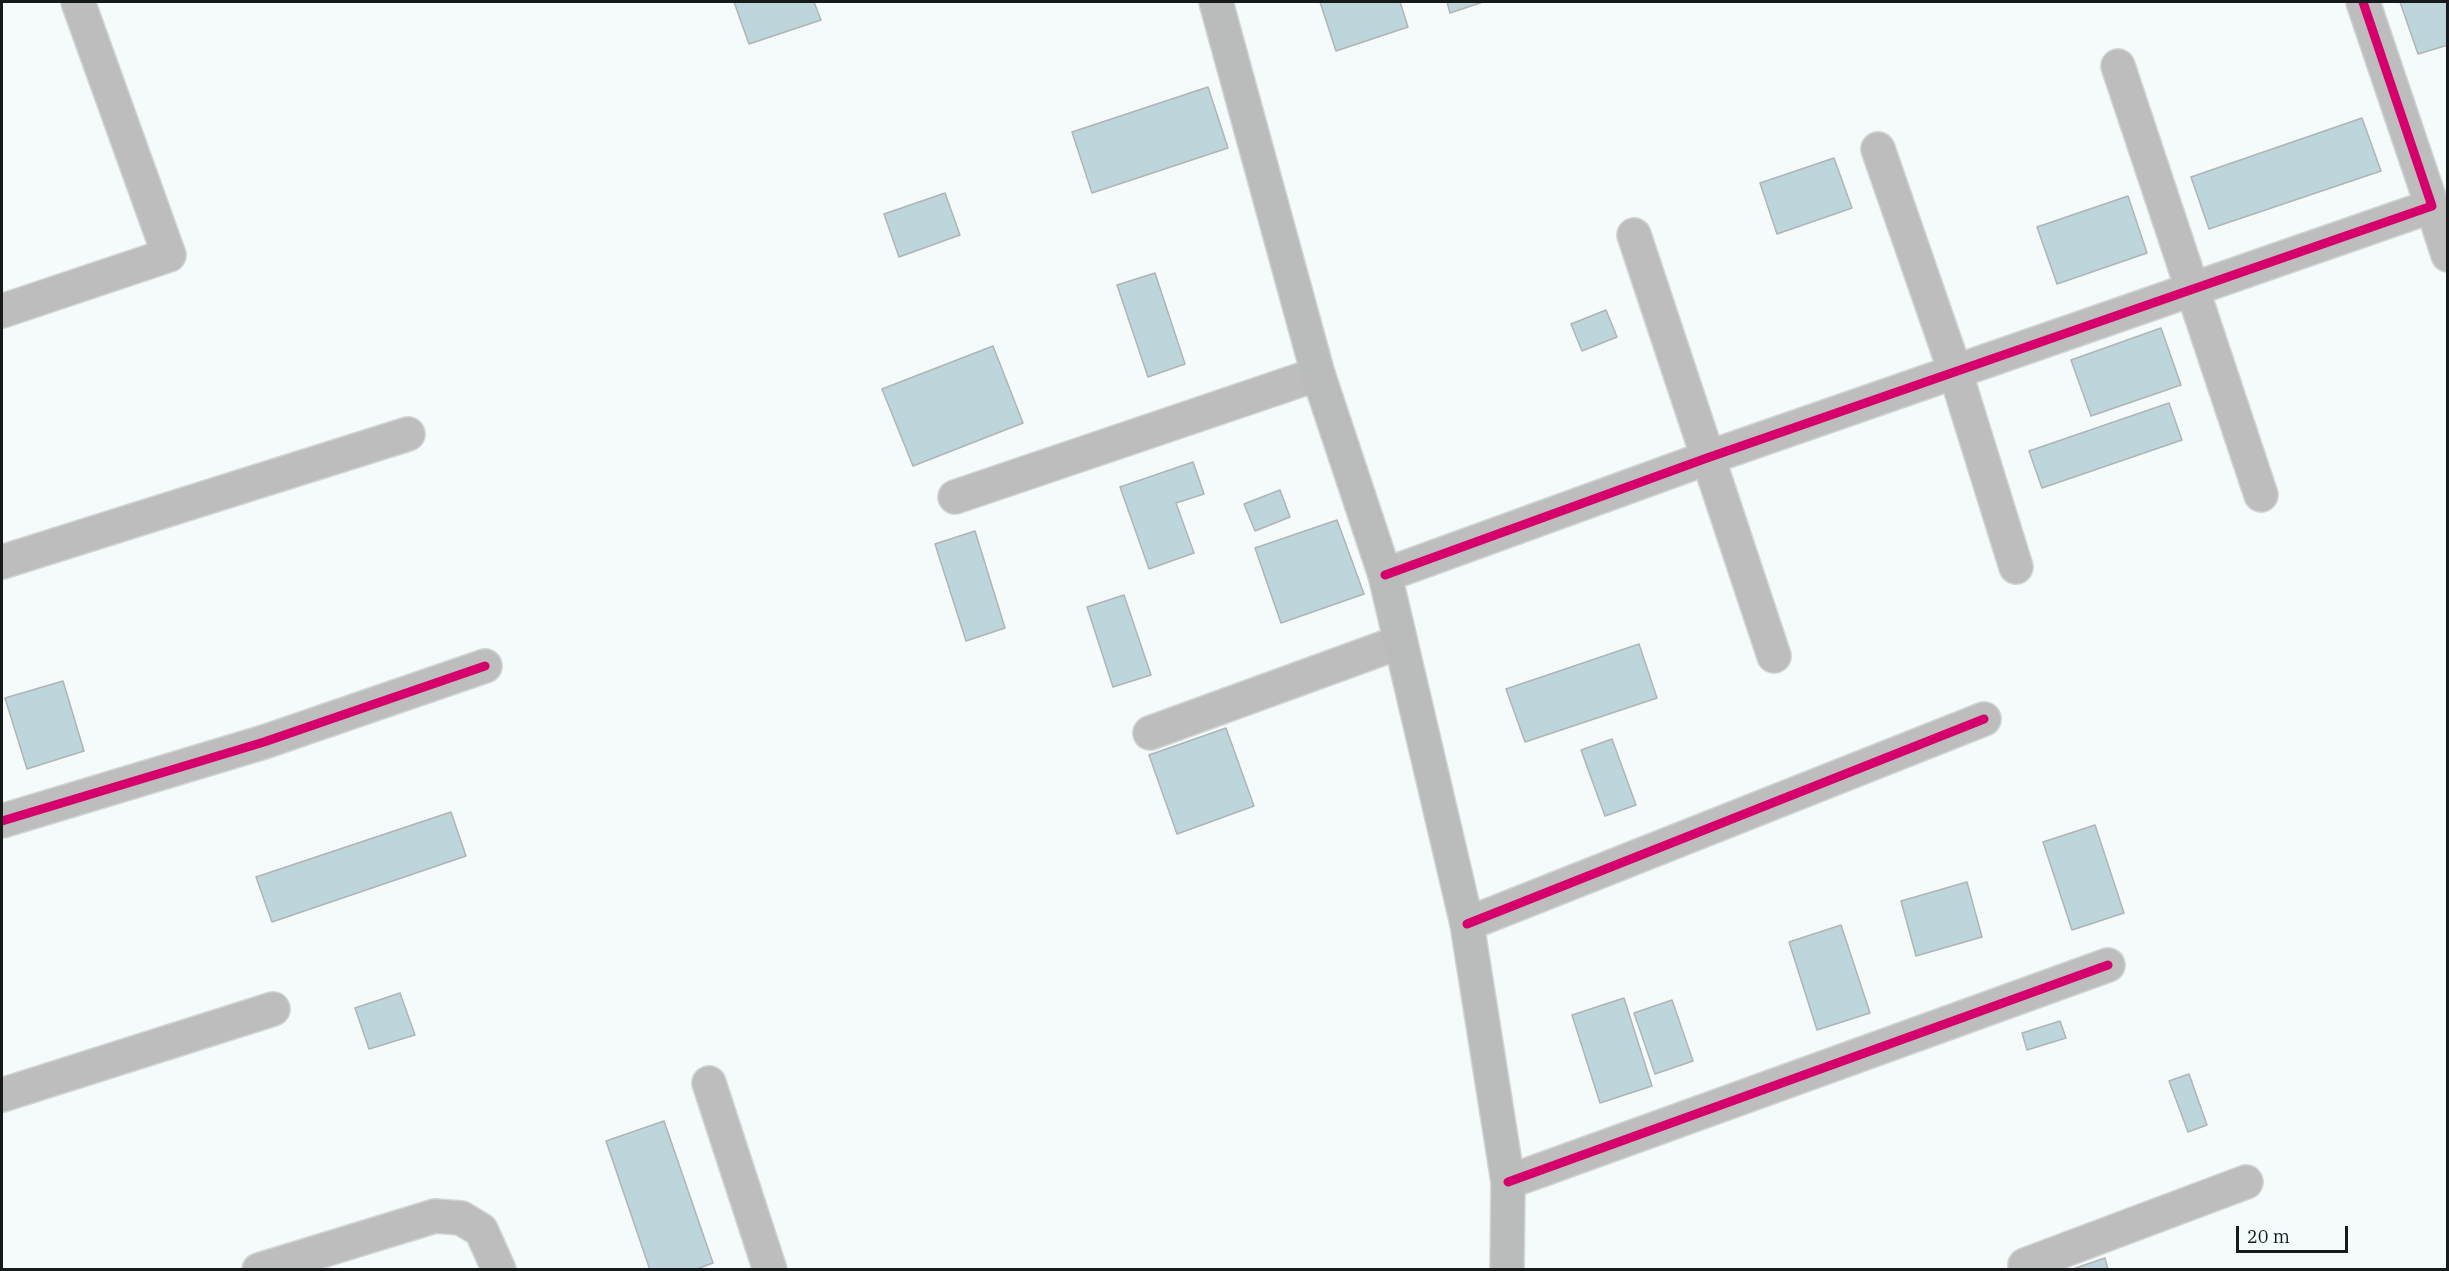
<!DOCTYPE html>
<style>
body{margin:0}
#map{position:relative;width:2449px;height:1271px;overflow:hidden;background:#f5fafb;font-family:"IBM Plex Serif",serif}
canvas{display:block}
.frame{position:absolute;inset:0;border:3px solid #171a1b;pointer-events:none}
.scale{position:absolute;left:2236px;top:1226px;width:112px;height:27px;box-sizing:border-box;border:3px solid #171a1b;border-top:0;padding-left:8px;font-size:18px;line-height:21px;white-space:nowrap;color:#171a1b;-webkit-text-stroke:4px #f2fbfe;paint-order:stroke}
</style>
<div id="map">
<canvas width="2449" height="1271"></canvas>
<div class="frame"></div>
<div class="scale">20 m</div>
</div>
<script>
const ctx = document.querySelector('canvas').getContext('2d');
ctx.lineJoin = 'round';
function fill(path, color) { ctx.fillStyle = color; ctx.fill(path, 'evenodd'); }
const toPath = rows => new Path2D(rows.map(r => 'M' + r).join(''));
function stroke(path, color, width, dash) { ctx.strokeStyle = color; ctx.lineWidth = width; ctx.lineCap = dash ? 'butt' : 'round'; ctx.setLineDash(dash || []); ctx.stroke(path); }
const building = toPath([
 [734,2,814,2,821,20,749,44,734,2],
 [1320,2,1400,2,1408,27,1336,51,1320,2],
 [1447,2,1483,2,1450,13,1447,2],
 [2400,2,2448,2,2448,45,2418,54,2400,2],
 [1208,87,1228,148,1092,193,1072,132,1208,87],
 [2362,118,2381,171,2209,229,2191,177,2362,118],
 [1834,158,1852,208,1777,234,1760,183,1834,158],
 [945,193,960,235,899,257,884,214,945,193],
 [2128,196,2147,253,2057,284,2037,227,2128,196],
 [1155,273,1185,364,1148,377,1117,285,1155,273],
 [1606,310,1617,337,1582,351,1571,324,1606,310],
 [2161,328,2181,385,2091,416,2071,360,2161,328],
 [993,346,1023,423,913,466,882,389,993,346],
 [2169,403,2182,440,2042,488,2029,451,2169,403],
 [1193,462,1204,494,1176,503,1194,553,1149,569,1120,487,1193,462],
 [1280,490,1290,517,1255,531,1244,504,1280,490],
 [1337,520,1364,594,1281,623,1255,548,1337,520],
 [975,531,1005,628,966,641,935,544,975,531],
 [1124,595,1151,675,1113,687,1087,607,1124,595],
 [1639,644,1657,698,1525,742,1506,689,1639,644],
 [63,681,84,751,27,769,5,698,63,681],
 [1226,728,1254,806,1177,834,1149,755,1226,728],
 [1612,739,1636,805,1605,816,1581,750,1612,739],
 [451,812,466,856,272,922,256,877,451,812],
 [2095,825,2124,913,2072,930,2043,842,2095,825],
 [1967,882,1982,937,1916,956,1901,901,1967,882],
 [1841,925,1870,1013,1817,1030,1789,942,1841,925],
 [400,993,415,1035,369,1049,355,1008,400,993],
 [1624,998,1652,1086,1600,1103,1572,1015,1624,998],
 [1672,1000,1693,1061,1655,1074,1634,1013,1672,1000],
 [2060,1021,2066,1038,2027,1050,2022,1033,2060,1021],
 [2189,1074,2207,1125,2188,1132,2169,1081,2189,1074],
 [664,1121,713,1263,694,1270,650,1270,606,1141,664,1121],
 [2105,1258,2108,1270,2070,1270,2105,1258]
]);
const street = toPath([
 [2118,66,2261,495],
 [1878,149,1955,371,2016,567],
 [2432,206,2448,255],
 [1634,235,1774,656],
 [2,311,169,255,78,2],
 [955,497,1318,374],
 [2,562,408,434],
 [1385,575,1707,458,2432,206,2363,2],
 [1150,733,1400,642],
 [2,821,264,742,485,666],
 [1467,924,1984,719],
 [709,1083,770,1270],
 [2,1095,273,1009],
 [1508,1182,2108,965],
 [2025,1265,2246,1182],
 [259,1270,435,1216,461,1218,481,1230,499,1270]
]);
const secondary = toPath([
 [1216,2,1318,374,1385,575,1467,924,1508,1182,1507,1270]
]);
const cycleway = toPath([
 [1385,575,1707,458,2432,206,2363,2],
 [2,821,264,742,485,666],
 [1467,924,1984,719],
 [1508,1182,2108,965]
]);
fill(building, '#bdd6dc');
stroke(building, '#b0b4b5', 1.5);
stroke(street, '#d2d5d6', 36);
stroke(secondary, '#d2d5d6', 36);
stroke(street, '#bcbdbc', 33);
stroke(secondary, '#babcbb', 33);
stroke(cycleway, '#d6006c', 9);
</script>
